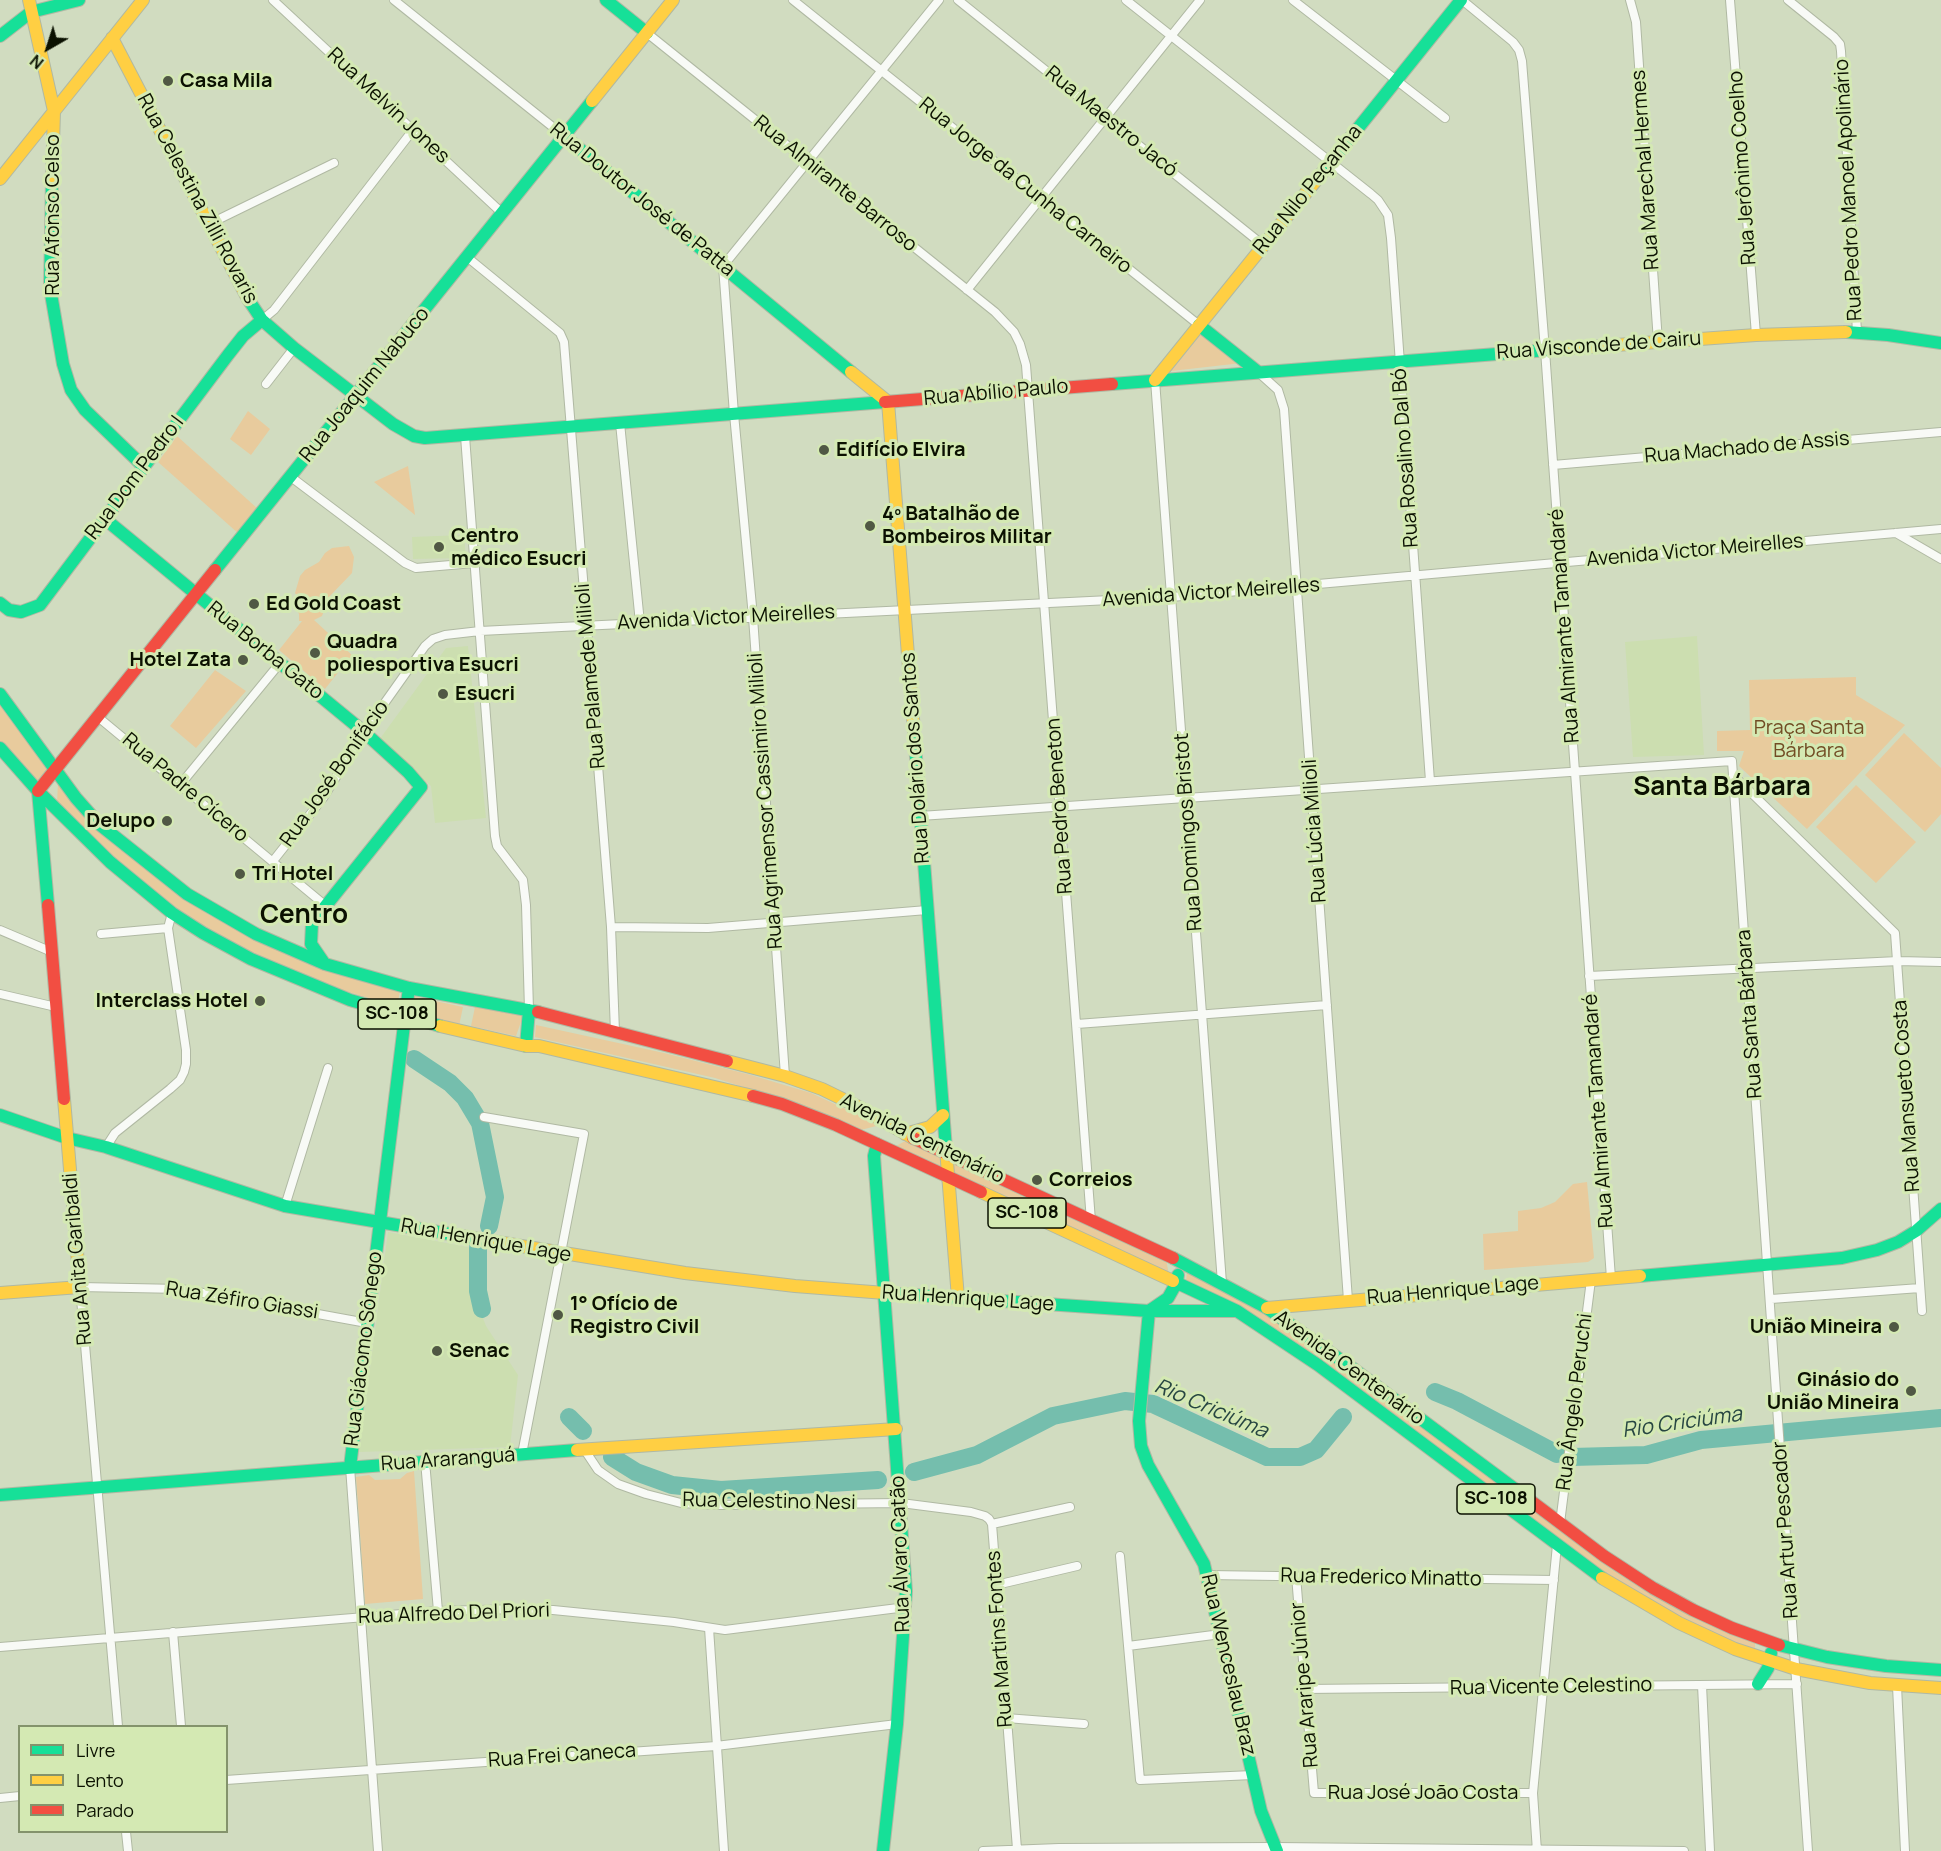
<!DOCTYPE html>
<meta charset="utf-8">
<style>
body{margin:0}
#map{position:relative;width:1941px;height:1851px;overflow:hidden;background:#d1dcc0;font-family:Manrope,sans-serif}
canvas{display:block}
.legend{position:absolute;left:18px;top:1725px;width:210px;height:108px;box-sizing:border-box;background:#d4e9b3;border:2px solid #84936c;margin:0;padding:8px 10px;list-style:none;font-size:18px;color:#0b1101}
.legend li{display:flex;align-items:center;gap:12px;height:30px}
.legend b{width:30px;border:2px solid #84936c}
.north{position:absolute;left:18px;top:18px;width:60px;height:60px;-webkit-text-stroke:4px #d4e9b3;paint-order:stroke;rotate:219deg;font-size:16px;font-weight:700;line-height:24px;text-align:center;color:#0b1101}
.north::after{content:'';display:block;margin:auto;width:21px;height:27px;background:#0b1101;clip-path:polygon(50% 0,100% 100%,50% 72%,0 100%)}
</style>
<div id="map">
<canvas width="1941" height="1851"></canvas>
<ul class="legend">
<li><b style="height:8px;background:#16e098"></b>Livre</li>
<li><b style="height:8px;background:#ffcf43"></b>Lento</li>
<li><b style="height:8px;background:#f24e42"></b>Parado</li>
</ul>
<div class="north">N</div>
</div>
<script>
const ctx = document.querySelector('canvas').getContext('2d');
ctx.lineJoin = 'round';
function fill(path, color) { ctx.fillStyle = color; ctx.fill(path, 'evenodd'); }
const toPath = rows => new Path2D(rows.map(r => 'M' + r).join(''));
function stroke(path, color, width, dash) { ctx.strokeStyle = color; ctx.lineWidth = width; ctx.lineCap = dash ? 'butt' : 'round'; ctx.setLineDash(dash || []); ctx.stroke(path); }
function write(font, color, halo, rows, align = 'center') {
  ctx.font = font + ' Manrope,sans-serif'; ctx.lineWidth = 6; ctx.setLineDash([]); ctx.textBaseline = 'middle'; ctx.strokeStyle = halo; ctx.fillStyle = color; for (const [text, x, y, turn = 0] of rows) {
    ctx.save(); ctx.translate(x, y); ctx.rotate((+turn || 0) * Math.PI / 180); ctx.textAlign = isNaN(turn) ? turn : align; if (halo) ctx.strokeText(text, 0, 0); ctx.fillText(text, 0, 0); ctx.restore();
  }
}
const built = toPath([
 [464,535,466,558,413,559,412,537],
 [1697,636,1704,755,1633,757,1625,642],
 [468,646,486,818,435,823,431,786,379,740,446,648],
 [388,1232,473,1248,473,1292,486,1326,518,1375,510,1447,359,1452]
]);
const green = toPath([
 [1203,331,1242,363,1171,371],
 [248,411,270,429,251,455,230,439],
 [177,436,258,509,239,534,158,462],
 [408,466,415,515,374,482],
 [349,546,354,557,352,573,329,597,322,616,314,620,352,655,325,689,279,650,302,621,299,621,299,614,295,606,301,600,295,593,300,576,305,570,319,562,325,553,332,548],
 [215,670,246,691,196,748,170,726],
 [1856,677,1856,695,1905,725,1807,829,1739,766,1744,751,1717,751,1717,731,1750,730,1749,680],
 [0,704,50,768,36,782,0,741],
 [1904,733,1941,768,1941,814,1925,832,1865,775],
 [58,783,126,854,209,915,322,968,400,991,397,1007,317,982,264,960,200,926,115,862,57,803],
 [1856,785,1916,842,1876,883,1816,827],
 [412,996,463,1007,459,1026,410,1015],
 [475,1007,523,1016,516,1036,471,1026],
 [536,1025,664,1053,751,1075,811,1093,880,1125,861,1130,803,1106,715,1078,535,1037],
 [909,1139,1166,1259,1169,1275,896,1146],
 [1587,1182,1594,1258,1588,1262,1484,1270,1483,1234,1518,1231,1518,1211,1541,1208,1555,1202,1573,1184],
 [1187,1271,1251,1304,1312,1343,1590,1551,1755,1641,1755,1652,1631,1593,1447,1459,1186,1283],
 [414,1471,423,1599,365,1604,356,1477,369,1475,375,1480,400,1479,407,1473]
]);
const river = toPath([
 [414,1059,450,1083,465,1098,480,1123,495,1197,489,1226],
 [478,1248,478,1291,482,1309],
 [1435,1392,1457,1401,1557,1454],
 [569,1417,583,1431],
 [612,1457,636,1472,672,1485,721,1490,878,1480],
 [1572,1457,1646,1455,1701,1440,1941,1418],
 [914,1472,977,1455,1053,1416,1125,1401,1153,1404,1267,1457,1300,1457,1316,1450,1343,1417]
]);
const street = toPath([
 [273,0,502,213],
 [394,0,564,136],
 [793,0,1199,325],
 [958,0,1263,245],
 [1126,0,1371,194,1378,200,1388,215,1391,238,1430,781],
 [1293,0,1445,118],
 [1462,0,1513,42,1519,50,1522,61,1545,350,1611,1278],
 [1630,0,1636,22,1658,342],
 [1730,0,1756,335],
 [1788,0,1834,37,1840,44,1841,51,1857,332],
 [647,33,995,312,1014,332,1020,344,1026,365,1091,1221],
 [209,224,334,163],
 [467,257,560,333,564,342,611,927,615,1032],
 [967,290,1200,0],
 [262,320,274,310,413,130],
 [1258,372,1278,390,1284,409,1348,1300],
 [1155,380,1222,1283],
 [266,384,294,348],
 [620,423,640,623],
 [465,436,495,836,497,846,523,880,526,905,529,1010],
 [1553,465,1941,432],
 [291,477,405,563,416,568,474,563],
 [1896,533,1941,559],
 [98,717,326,906],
 [1733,775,1895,933,1922,1311],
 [180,785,280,663],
 [920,816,1732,761,1808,1851],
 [273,861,323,798,364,732,425,646,433,639,445,635,480,631,1171,597,1941,529],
 [611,927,708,928,927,910],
 [0,930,52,952],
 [101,934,168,928],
 [1589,976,1898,961,1941,962],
 [0,994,56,1007],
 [1077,1024,1327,1005],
 [785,1076,753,617,734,414,723,266,939,0],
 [484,1117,584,1134,522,1454],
 [106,1147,115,1133,170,1089,180,1080,184,1072,186,1064,186,1050,168,928,172,913],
 [285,1206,328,1068],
 [1771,1299,1920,1288],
 [584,1449,598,1470,618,1484,646,1494,681,1503,716,1505,901,1503,971,1512,985,1516,989,1519,992,1524,1017,1849],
 [425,1461,438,1611],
 [350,1467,378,1851],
 [1560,1523,1591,1280],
 [992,1524,1070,1507],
 [1120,1556,1140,1780,1253,1775],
 [1208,1575,1554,1580],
 [1296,1576,1314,1793,1533,1793],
 [996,1585,1077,1566],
 [709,1628,724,1851],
 [173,1632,181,1726],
 [1128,1646,1221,1634],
 [0,1647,438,1611,519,1609,553,1610,674,1622,725,1630,906,1607],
 [1702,1685,1710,1851],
 [1897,1686,1905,1851],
 [1305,1689,1797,1684],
 [1006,1718,1084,1724],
 [118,1726,80,1287,181,1289,367,1323],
 [226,1780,716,1746,897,1724],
 [0,1798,20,1796],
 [126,1832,128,1851],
 [983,1851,1059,1848,1275,1847,1684,1851],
 [1537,1851,1533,1793,1557,1545]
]);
const fast = toPath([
 [606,0,647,33],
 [0,36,31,12,79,0],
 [564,136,851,372],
 [1318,178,1461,0],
 [52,179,50,288,63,364,71,390,85,410,144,467],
 [248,299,262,320,294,348,393,424,414,436,425,438,885,402],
 [1199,325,1258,372],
 [1846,332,1888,335,1941,343],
 [1112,384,1574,348],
 [105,519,364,732,408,772,421,787,312,923,311,944,324,963],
 [215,570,592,101],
 [0,603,9,610,21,612,40,605,228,355,243,336,262,320],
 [0,694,76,798,99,824,187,894,256,934,325,964,409,988,538,1012],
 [914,731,946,1149],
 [0,748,38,791,110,862,172,913,203,933,251,959,350,1000,440,1026],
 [38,791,48,905],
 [405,1017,409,988],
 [526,1046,529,1010],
 [0,1115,67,1138,106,1147,285,1206,497,1242],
 [877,1144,874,1156,906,1591,897,1724,883,1851],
 [1173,1258,1267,1308,1355,1370,1527,1498],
 [1640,1276,1842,1258,1877,1250,1898,1242,1916,1231,1941,1209],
 [1173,1281,1237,1311,1318,1365,1602,1578],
 [885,1293,1149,1311,1235,1311],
 [1149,1311,1139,1421,1141,1446,1148,1465,1204,1564,1261,1811,1277,1851],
 [1149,1311,1168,1298,1177,1282,1178,1275],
 [350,1467,405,1017],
 [0,1495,577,1450],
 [1779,1645,1827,1657,1886,1666,1941,1670],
 [1758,1684,1768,1668,1771,1653]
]);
const slow = toPath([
 [29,0,54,111,52,179],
 [112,38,248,299],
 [592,101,673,0],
 [0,179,143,0],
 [1574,348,1756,335,1846,332],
 [851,372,888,402,914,731],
 [1155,380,1318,178],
 [440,1026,526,1046,539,1046,753,1096],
 [727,1061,785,1076,822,1089,859,1107,913,1138],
 [905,1134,930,1127,943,1115],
 [946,1149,958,1298],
 [981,1192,1173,1281],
 [497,1242,685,1273,795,1286,885,1293],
 [0,1293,80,1287,64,1099],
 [1267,1308,1640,1276],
 [577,1450,896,1429],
 [1602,1578,1679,1623,1735,1649,1796,1669,1870,1683,1941,1688]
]);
const jam = toPath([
 [885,402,1112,384],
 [38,791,215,570],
 [48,905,64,1099],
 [538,1012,727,1061],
 [753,1096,782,1104,836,1125,981,1192],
 [913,1138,1173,1258],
 [1527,1498,1604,1556,1653,1588,1693,1610,1732,1628,1779,1645]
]);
const markers = [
 [168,81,6,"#505844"],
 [824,450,6,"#505844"],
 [870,526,6,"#505844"],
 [439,547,6,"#505844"],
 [254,604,6,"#505844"],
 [315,653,6,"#505844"],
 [243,660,6,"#505844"],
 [443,694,6,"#505844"],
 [167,821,6,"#505844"],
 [240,874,6,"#505844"],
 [260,1001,6,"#505844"],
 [1037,1180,6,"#505844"],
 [558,1315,6,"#505844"],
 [1894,1327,6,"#505844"],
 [437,1351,6,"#505844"],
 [1911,1391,6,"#505844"]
];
const shields = [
 [397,1014,78],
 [1027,1213,78],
 [1496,1499,78]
];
const shieldNames = [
 ["SC-108",397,1014],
 ["SC-108",1027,1213],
 ["SC-108",1496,1499]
];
const poiNames = [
 ["Casa Mila",180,81],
 ["Edifício Elvira",836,450],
 ["4º Batalhão de",882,514],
 ["Bombeiros Militar",882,537],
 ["Centro",451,536],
 ["médico Esucri",451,559],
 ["Ed Gold Coast",266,604],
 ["Quadra",327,642],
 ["poliesportiva Esucri",327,665],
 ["Hotel Zata",231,660,"right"],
 ["Esucri",455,694],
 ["Delupo",155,821,"right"],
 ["Tri Hotel",252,874],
 ["Interclass Hotel",248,1001,"right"],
 ["Correios",1049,1180],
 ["1° Ofício de",570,1304],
 ["Registro Civil",570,1327],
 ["União Mineira",1882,1327,"right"],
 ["Senac",449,1351],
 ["Ginásio do",1899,1380,"right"],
 ["União Mineira",1899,1403,"right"]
];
const streetNames = [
 ["Rua Melvin Jones",388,106,43],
 ["Rua Maestro Jacó",1111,122,39],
 ["Rua Jerônimo Coelho",1743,168,-94],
 ["Rua Marechal Hermes",1646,170,-94],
 ["Rua Almirante Barroso",835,184,39],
 ["Rua Jorge da Cunha Carneiro",1025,186,39],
 ["Rua Nilo Peçanha",1308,190,-51],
 ["Rua Pedro Manoel Apolinário",1849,190,-93],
 ["Rua Celestina Zilli Rovaris",197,199,62],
 ["Rua Doutor José de Patta",642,200,39],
 ["Rua Afonso Celso",53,215,-90],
 ["Rua Visconde de Cairu",1599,346,-4],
 ["Rua Joaquim Nabuco",365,385,-51],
 ["Rua Abílio Paulo",996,393,-5],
 ["Rua Machado de Assis",1747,448,-5],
 ["Rua Rosalino Dal Bó",1406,458,-94],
 ["Rua Dom Pedro I",135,478,-53],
 ["Avenida Victor Meirelles",1695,551,-5],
 ["Avenida Victor Meirelles",1211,593,-4],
 ["Avenida Victor Meirelles",726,618,-3],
 ["Rua Almirante Tamandaré",1565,626,-94],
 ["Rua Borba Gato",265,651,39],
 ["Rua Palamede Milioli",591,676,-95],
 ["Rua Dolário dos Santos",916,758,-94],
 ["Rua José Bonifácio",335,774,-55],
 ["Rua Padre Cícero",185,788,40],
 ["Rua Agrimensor Cassimiro Milioli",766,801,-94],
 ["Rua Pedro Beneton",1060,806,-94],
 ["Rua Lúcia Milioli",1315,831,-94],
 ["Rua Domingos Bristot",1189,832,-94],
 ["Rua Santa Bárbara",1750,1014,-94],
 ["Rua Mansueto Costa",1907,1096,-94],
 ["Rua Almirante Tamandaré",1599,1111,-94],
 ["Avenida Centenário",922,1139,26],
 ["Rua Henrique Lage",486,1241,10],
 ["Rua Anita Garibaldi",78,1259,-95],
 ["Rua Henrique Lage",1453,1291,-5],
 ["Rua Henrique Lage",968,1299,4],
 ["Rua Zéfiro Giassi",242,1301,9],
 ["Rua Giácomo Sônego",364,1349,-83],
 ["Avenida Centenário",1349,1368,36],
 ["Rua Ângelo Peruchi",1575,1402,-83],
 ["Rua Araranguá",448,1460,-4],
 ["Rua Celestino Nesi",769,1502,1],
 ["Rua Artur Pescador",1786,1530,-94],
 ["Rua Álvaro Catão",901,1554,-92],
 ["Rua Frederico Minatto",1381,1578,1],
 ["Rua Alfredo Del Priori",454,1614,-2],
 ["Rua Martins Fontes",1000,1639,-94],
 ["Rua Wenceslau Braz",1228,1665,77],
 ["Rua Araripe Júnior",1305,1685,-95],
 ["Rua Vicente Celestino",1551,1687,-1],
 ["Rua Frei Caneca",562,1756,-4],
 ["Rua José João Costa",1423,1793]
];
const parkNames = [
 ["Praça Santa",1809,728],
 ["Bárbara",1809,751]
];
const waterNames = [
 ["Rio Criciúma",1211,1409,23],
 ["Rio Criciúma",1682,1423,-8]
];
const districtNames = [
 ["Santa Bárbara",1722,788],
 ["Centro",304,916]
];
fill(built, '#ccdeb0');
fill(green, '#e8cb9d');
stroke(river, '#75bead', 18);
stroke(street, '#b0b9a3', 10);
stroke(fast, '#b0b9a3', 14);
stroke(slow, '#b0b9a3', 14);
stroke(jam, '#b0b9a3', 14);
stroke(street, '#f8faf6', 8);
stroke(fast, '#16e098', 12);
stroke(slow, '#ffcf43', 12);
stroke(jam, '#f24e42', 12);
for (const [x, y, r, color] of markers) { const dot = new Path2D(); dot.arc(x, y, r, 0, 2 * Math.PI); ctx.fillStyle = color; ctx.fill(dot); stroke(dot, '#d4e9b3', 2); }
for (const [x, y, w] of shields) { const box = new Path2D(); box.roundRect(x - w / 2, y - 15, w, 30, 4.5); ctx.fillStyle = '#d4e9b3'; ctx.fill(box); stroke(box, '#0b1101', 1.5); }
write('bold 18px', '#0b1101', null, shieldNames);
write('bold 20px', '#0b1101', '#d4e9b3', poiNames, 'left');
write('20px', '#0b1101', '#d4e9b3', streetNames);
write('20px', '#724c24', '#d4e9b3', parkNames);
write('italic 21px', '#274642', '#d4e9b3', waterNames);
write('bold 26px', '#0b1101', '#d4e9b3', districtNames);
</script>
